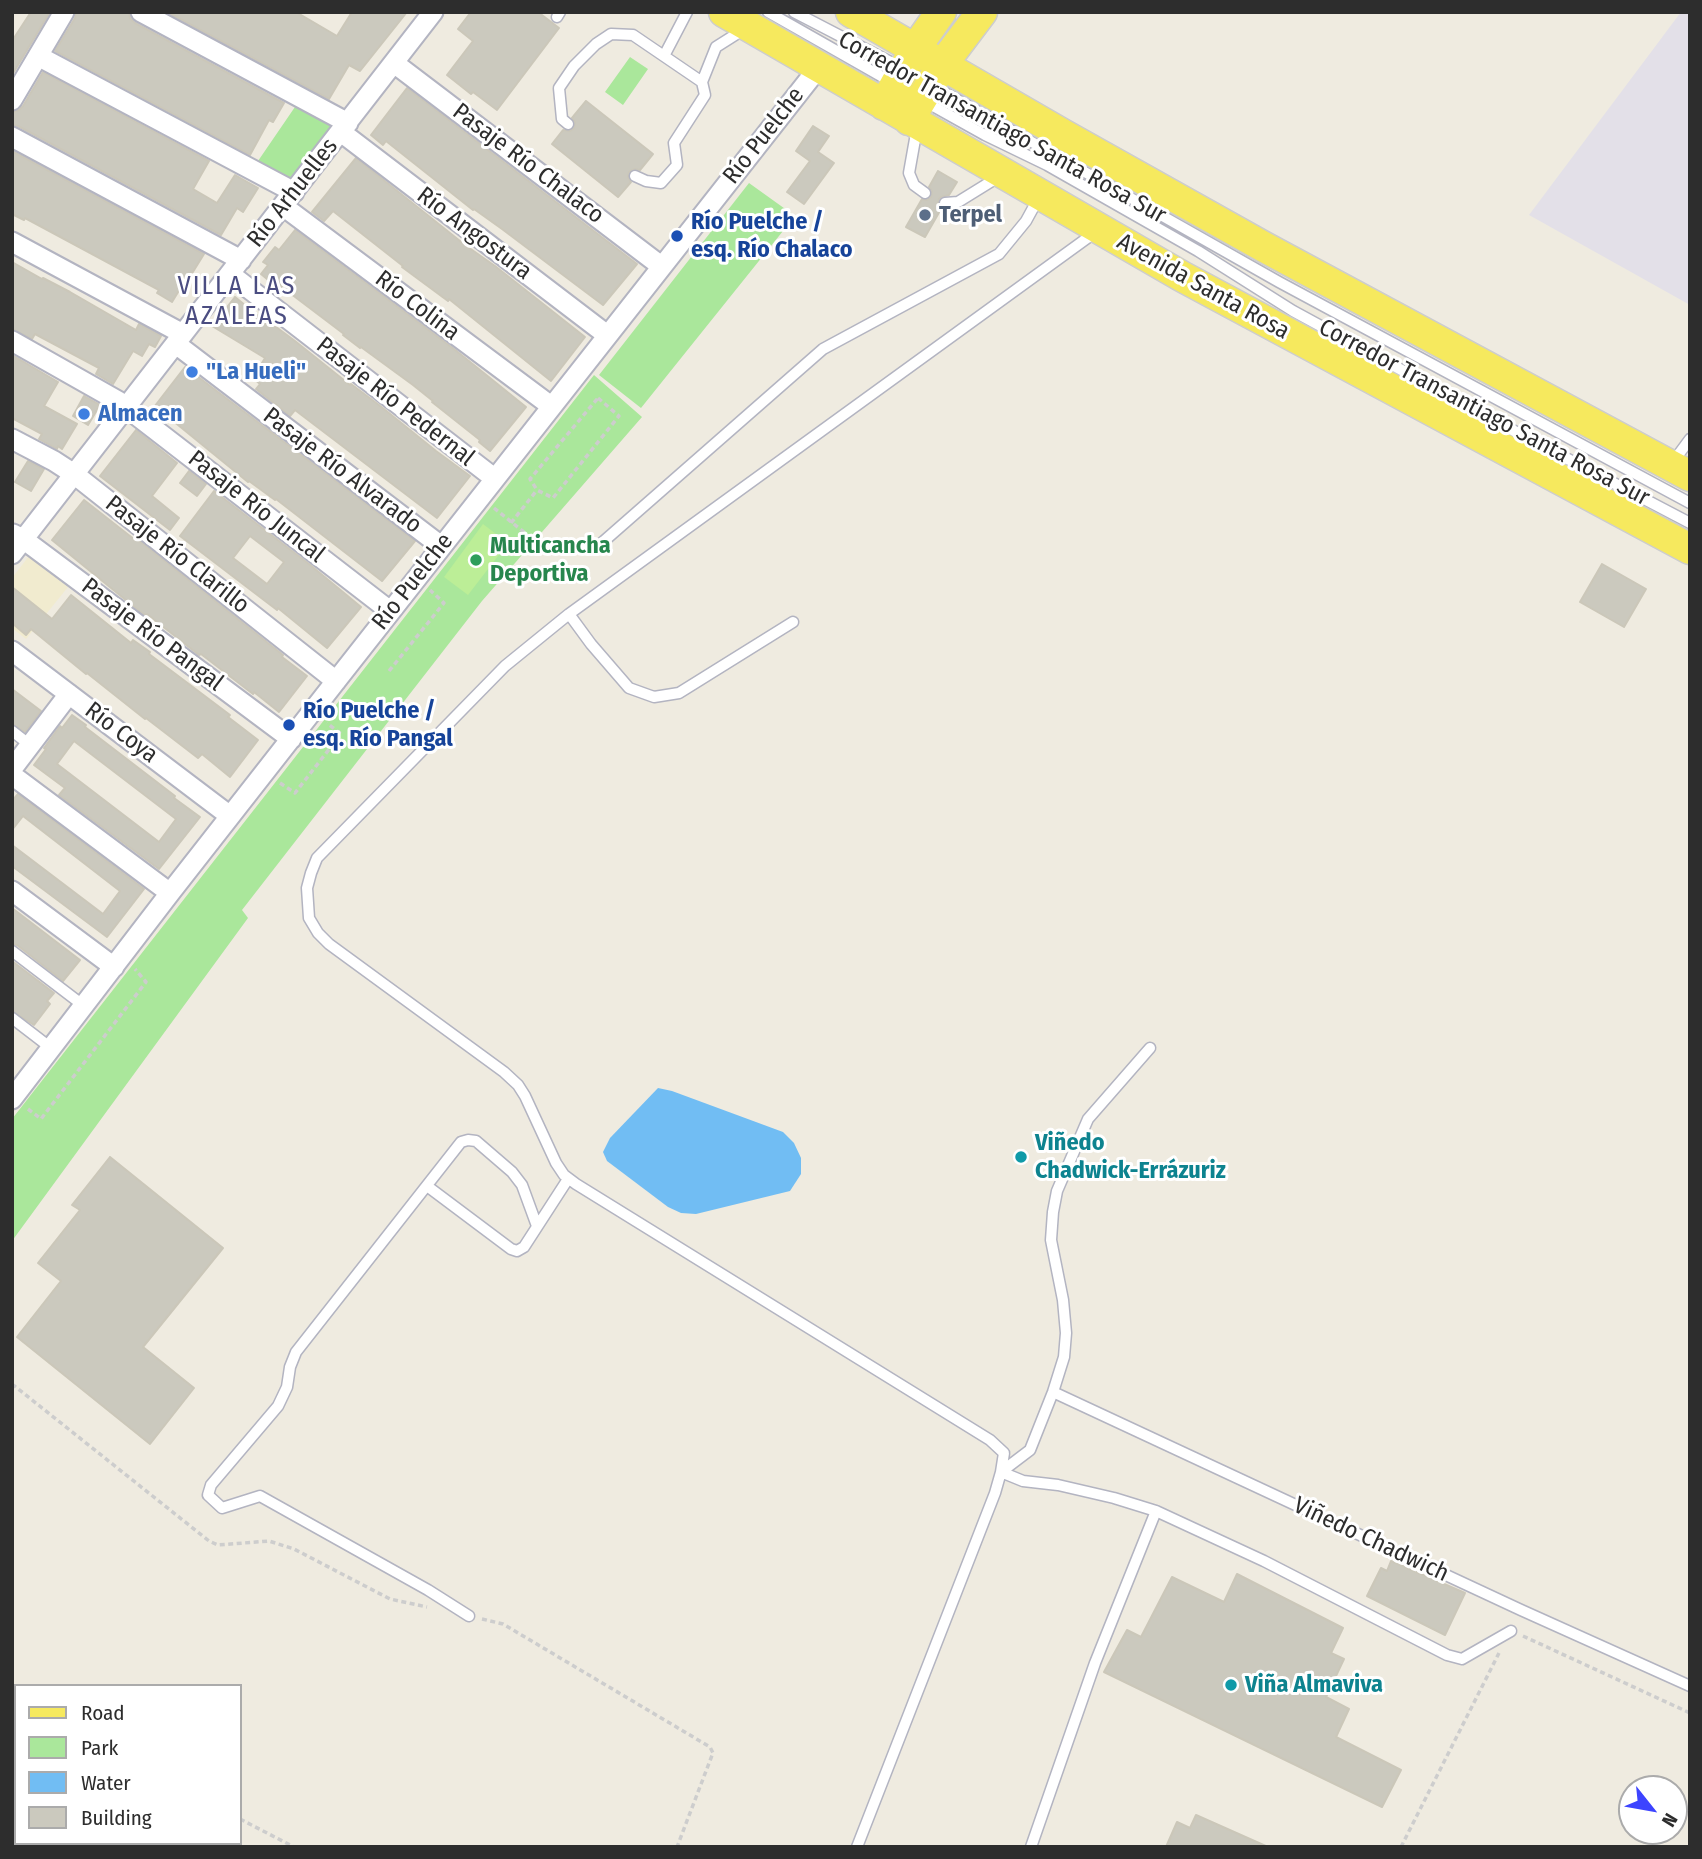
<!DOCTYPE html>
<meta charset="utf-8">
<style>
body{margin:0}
#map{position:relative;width:1702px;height:1859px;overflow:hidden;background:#efebe0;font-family:"Fira Sans Condensed",sans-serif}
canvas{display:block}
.frame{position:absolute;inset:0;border:14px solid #2d2d2d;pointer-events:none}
.legend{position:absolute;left:14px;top:1684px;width:228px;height:161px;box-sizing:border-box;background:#fff;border:2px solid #ababab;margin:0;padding:9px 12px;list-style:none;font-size:21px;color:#2d2d2d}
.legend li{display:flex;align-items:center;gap:14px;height:35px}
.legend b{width:35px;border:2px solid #ababab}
.north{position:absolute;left:1618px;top:1775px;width:70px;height:70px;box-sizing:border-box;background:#fff;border:2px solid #ababab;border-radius:50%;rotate:121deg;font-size:19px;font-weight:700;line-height:28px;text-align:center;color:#2d2d2d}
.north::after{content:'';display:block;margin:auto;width:24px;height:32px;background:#3d44ff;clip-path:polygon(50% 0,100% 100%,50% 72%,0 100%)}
</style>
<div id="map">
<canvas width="1702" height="1859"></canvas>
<div class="frame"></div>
<ul class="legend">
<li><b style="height:9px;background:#f6e95e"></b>Road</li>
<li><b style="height:19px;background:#aae79b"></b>Park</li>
<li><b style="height:19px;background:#71bdf3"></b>Water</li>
<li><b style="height:19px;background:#cbc9be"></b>Building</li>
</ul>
<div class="north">N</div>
</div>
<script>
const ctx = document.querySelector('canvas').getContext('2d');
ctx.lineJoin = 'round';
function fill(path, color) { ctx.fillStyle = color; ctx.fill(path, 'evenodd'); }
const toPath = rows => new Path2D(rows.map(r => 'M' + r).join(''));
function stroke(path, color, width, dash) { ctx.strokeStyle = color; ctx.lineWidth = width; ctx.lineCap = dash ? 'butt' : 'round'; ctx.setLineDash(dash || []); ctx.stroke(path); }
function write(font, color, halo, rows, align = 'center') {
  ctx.font = font + ' "Fira Sans Condensed",sans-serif'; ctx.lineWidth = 6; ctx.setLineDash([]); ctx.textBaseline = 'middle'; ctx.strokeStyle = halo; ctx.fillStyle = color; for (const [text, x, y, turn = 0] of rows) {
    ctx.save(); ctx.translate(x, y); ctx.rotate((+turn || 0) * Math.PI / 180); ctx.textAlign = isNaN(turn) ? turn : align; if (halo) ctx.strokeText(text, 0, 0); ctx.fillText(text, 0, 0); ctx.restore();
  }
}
const industrial = toPath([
 [1681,12,1690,12,1690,305,1529,215]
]);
const education = toPath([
 [29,556,68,587,26,639,12,628,12,578]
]);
const green = toPath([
 [630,57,648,69,623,105,605,92],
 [297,104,333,123,292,181,258,161],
 [749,183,795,216,641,408,599,375],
 [594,375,642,417,482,601,242,910,248,918,12,1241,12,1119]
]);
const pitch = toPath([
 [483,524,508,543,468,595,444,577]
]);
const water = toPath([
 [658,1088,672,1091,783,1132,794,1143,801,1158,801,1174,790,1191,696,1214,681,1213,668,1207,607,1161,603,1152,610,1138]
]);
const building = toPath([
 [31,12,50,12,12,75,12,41,31,12],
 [76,12,129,12,130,18,135,23,284,103,273,122,269,120,250,155,55,51,75,18,76,12],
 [167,12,296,12,337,36,352,12,407,12,360,71,349,65,329,99,167,12],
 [471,12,538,12,559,28,497,110,473,92,471,94,447,75,473,41,458,29,471,12],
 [43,72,209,161,193,189,217,203,235,175,258,188,243,212,237,208,221,235,18,126,12,125,12,112,19,110,23,106,43,72],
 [407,88,637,264,603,305,502,229,474,209,473,210,386,141,383,145,371,135,407,88],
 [586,101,653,154,640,170,634,169,629,172,628,177,631,182,618,197,552,144,563,130,570,131,574,128,575,122,572,118,586,101],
 [813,126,829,136,818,152,834,163,804,204,787,192,810,161,796,151,813,126],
 [12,151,204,254,191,275,189,274,172,302,157,293,159,290,25,218,24,220,12,214,12,151],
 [356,158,465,245,495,266,585,337,551,381,449,299,448,301,402,267,403,266,333,211,324,221,312,212,356,158],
 [938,171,957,182,949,195,941,197,939,199,938,204,941,209,925,237,906,227,922,199,927,200,931,197,932,191,929,187,938,171],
 [295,230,454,349,526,407,490,451,479,442,480,440,432,402,433,401,413,385,361,347,360,348,343,335,344,334,274,281,273,284,261,274,268,265,263,262,275,247,279,250,295,230],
 [12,262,42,279,43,278,70,292,136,330,139,324,161,336,155,347,149,344,142,356,133,351,113,384,96,374,99,368,35,334,32,339,12,329,12,262],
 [235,297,267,323,268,321,295,341,350,385,351,384,379,405,436,451,470,476,437,518,295,410,290,416,256,389,260,384,253,378,265,358,212,326,235,297],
 [12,355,58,382,44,406,77,424,62,449,58,446,57,449,39,439,42,434,12,418,12,355],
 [185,367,415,541,382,581,276,499,275,500,249,481,248,482,167,416,163,420,151,411,185,367],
 [84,396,100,405,88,425,73,416,84,396],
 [136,430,177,463,152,496,179,518,170,530,100,476,136,430],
 [28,461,44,469,31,491,15,482,28,461],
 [189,471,206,484,197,496,180,483,189,471],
 [214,491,309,564,361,607,327,648,278,608,277,610,180,536,214,491],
 [250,536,284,562,267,584,233,558,250,536],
 [84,500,135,540,136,538,283,655,282,657,307,676,279,712,254,692,253,694,201,654,199,655,147,614,146,615,143,614,52,540,84,500],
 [1602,564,1646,589,1624,627,1580,602,1602,564],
 [12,587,52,619,71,595,131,643,133,640,150,652,149,654,230,715,228,717,258,740,230,777,202,754,198,758,146,718,145,719,87,673,86,674,31,629,26,635,12,623,12,587],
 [12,689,41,711,25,732,12,724,12,689],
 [72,715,86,725,85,727,175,796,174,798,200,817,159,869,59,795,65,788,34,765,46,749,44,748,60,726,62,728,72,715],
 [74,741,176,819,159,842,57,764,74,741],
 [18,794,144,889,107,937,12,866,12,845,103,914,120,891,23,816,12,830,12,801,18,794],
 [12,908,80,960,63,981,17,945,12,944,12,908],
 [12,961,54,993,47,1001,50,1004,34,1025,12,1011,12,961],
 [110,1157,223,1248,143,1347,194,1388,150,1444,17,1337,61,1281,38,1263,80,1210,72,1205,110,1157],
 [1391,1561,1465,1593,1445,1635,1367,1596,1381,1568,1387,1571,1391,1561],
 [1237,1574,1343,1628,1331,1653,1344,1659,1326,1697,1349,1709,1336,1737,1401,1770,1382,1807,1104,1672,1127,1630,1141,1637,1172,1577,1224,1602,1237,1574],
 [1196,1815,1268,1847,1166,1847,1177,1822,1190,1828,1196,1815]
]);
const path = toPath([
 [598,398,619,416,553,498,537,490,530,479,598,398],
 [494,508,525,533],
 [511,523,537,490],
 [389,671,444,603,430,590],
 [280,783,295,793,341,734,327,723],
 [28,1109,41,1119,146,982,135,969],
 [12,1384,209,1541,218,1545,269,1541,294,1549,390,1599,427,1607],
 [482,1619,503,1624,710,1747,713,1753,711,1758,677,1847],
 [1523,1636,1690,1713],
 [12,1701,16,1703],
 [240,1819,294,1847],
 [1401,1847,1499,1653]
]);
const service = toPath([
 [768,12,893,83],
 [794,12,902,68],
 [557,17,560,12],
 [664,56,687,12],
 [702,82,716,47,746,28],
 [933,86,1279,282,1690,503],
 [924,101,985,135,1047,165,1198,251,1293,311,1501,424,1690,523],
 [568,124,562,119,559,88,574,66,596,44,611,34,633,35,702,82,705,95,674,143,677,165,661,183,646,181,635,176],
 [917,128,909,173,914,185,925,193],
 [945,203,958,202,1000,176],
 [1673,462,1690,439],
 [596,548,823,349,999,254,1026,221,1038,199],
 [569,614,591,644,629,688,654,697,679,693,793,622],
 [12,731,30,745],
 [12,951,84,1006],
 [12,1018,51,1048],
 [427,1186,511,1249,517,1251,524,1247,568,1179],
 [1053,1392,1521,1610,1690,1686],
 [1001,1472,1023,1481,1058,1485,1114,1498,1156,1511,1264,1561,1447,1655,1462,1659,1511,1631],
 [1001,1472,1030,1450,1053,1392,1064,1357,1066,1333,1063,1300,1051,1240,1053,1212,1057,1191,1088,1119,1150,1048],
 [469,1616,428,1590,260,1496,222,1508,208,1495,211,1485,278,1406,287,1387,290,1367,296,1352,461,1142,468,1140,476,1141,512,1172,522,1185,537,1226],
 [857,1847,995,1493,1001,1472,1004,1453,990,1440,576,1184,564,1175,556,1163,525,1096,518,1085,504,1072,329,944,318,933,309,918,307,888,311,873,317,858,505,666,569,614,1097,231],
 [1031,1847,1095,1663,1156,1511]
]);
const minor = toPath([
 [141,12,348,123],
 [38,56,294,192],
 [394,63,661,266],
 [12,100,64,12],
 [341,132,607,335],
 [12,137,241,260],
 [283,206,551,406],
 [12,242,183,334],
 [230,274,494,478],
 [12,341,118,401,390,611],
 [176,344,441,546],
 [12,439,54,461,74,474,336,681],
 [13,534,23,539,291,739],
 [12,554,433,12],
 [12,651,230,816],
 [12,769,69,694],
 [12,775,170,893],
 [12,891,114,967],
 [12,1099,170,893,336,681,819,67]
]);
const primary = toPath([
 [724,12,1183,277,1690,549],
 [851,12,1064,135,1264,247,1690,476],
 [884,105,915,49,941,12],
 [909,120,942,65,982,12]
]);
const markers = [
 [925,215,7,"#5c6f8a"],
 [677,236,7,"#1a4fb4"],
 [192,372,7,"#3f7fe0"],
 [84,414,7,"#3f7fe0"],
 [476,560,7,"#2e9e5b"],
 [289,725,7,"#1a4fb4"],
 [1021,1157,7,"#0f9aa8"],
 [1231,1685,7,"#0f9aa8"]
];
const streetNames = [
 ["Corredor Transantiago Santa Rosa Sur",1002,128,29],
 ["Río Puelche",764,136,-52],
 ["Pasaje Río Chalaco",528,164,37],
 ["Río Arhuelles",293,193,-52],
 ["Río Angostura",474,234,37],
 ["Avenida Santa Rosa",1203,287,29],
 ["Río Colina",417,306,37],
 ["Pasaje Río Pedernal",395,402,38],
 ["Corredor Transantiago Santa Rosa Sur",1484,413,28],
 ["Pasaje Río Alvarado",342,471,37],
 ["Pasaje Río Juncal",256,507,38],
 ["Pasaje Río Clarillo",177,555,38],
 ["Río Puelche",413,582,-52],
 ["Pasaje Río Pangal",152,635,37],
 ["Río Coya",121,733,37],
 ["Viñedo Chadwich",1371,1540,25]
];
const serviceNames = [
 ["Terpel",939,215]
];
const transitNames = [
 ["Río Puelche /",691,222],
 ["esq. Río Chalaco",691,250],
 ["Río Puelche /",303,711],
 ["esq. Río Pangal",303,739]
];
const shopNames = [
 ["\"La Hueli\"",206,372],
 ["Almacen",98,414]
];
const leisureNames = [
 ["Multicancha",490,546],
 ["Deportiva",490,574]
];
const cultureNames = [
 ["Viñedo",1035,1143],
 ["Chadwick-Errázuriz",1035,1171],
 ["Viña Almaviva",1245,1685]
];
const neighbourhoodNames = [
 ["VILLA LAS",237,287],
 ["AZALEAS",237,317]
];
fill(industrial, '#e3e0e8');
fill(education, '#f1ebcf');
fill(green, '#aae79b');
fill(pitch, '#bcee97');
fill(water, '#71bdf3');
fill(building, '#cbc9be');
stroke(building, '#cbc7b9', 2);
stroke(service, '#b3b4c1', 13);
stroke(minor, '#b3b4c1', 23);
stroke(primary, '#cdcdcd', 33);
stroke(path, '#cdcdcd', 3.5, [5, 3.5]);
stroke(service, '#fff', 10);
stroke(minor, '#fff', 19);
stroke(primary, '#f6e95e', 30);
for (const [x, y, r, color] of markers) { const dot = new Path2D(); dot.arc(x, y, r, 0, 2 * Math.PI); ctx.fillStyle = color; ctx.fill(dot); stroke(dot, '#fff', 2.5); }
write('24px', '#2d2d2d', '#fff', streetNames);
write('bold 24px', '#4e5e75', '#fff', serviceNames, 'left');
write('bold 24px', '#164399', '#fff', transitNames, 'left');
write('bold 24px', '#366cbe', '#fff', shopNames, 'left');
write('bold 24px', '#27864d', '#fff', leisureNames, 'left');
write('bold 24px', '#0d838f', '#fff', cultureNames, 'left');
ctx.letterSpacing = '2px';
write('26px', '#4b4d81', '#fff', neighbourhoodNames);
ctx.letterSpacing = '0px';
</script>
